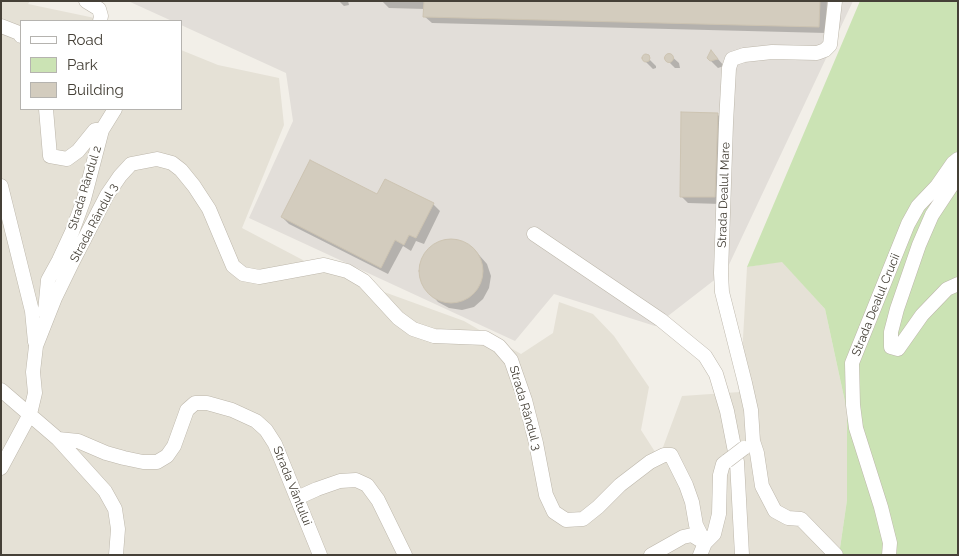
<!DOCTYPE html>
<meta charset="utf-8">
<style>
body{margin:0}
#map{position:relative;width:959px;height:556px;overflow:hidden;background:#f2efe8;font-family:Raleway,sans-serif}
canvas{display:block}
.frame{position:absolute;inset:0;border:2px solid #454037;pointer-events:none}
.legend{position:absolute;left:20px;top:20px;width:162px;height:90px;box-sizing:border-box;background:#fff;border:1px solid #b5b3af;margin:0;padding:6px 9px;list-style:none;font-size:15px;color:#454037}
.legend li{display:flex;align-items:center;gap:10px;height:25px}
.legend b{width:25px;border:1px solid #b5b3af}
</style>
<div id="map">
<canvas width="959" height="556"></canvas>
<div class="frame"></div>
<ul class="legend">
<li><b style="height:6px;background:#fff"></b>Road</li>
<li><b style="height:14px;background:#cbe3b4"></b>Park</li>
<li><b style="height:14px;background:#d3ccbe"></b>Building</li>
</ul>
</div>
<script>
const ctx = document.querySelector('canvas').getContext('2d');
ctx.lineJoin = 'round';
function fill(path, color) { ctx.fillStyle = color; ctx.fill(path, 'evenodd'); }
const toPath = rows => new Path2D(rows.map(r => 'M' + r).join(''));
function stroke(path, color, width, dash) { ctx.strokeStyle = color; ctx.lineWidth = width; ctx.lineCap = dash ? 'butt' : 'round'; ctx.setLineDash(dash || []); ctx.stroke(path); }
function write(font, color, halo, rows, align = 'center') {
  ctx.font = font + ' Raleway,sans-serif'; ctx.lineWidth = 4; ctx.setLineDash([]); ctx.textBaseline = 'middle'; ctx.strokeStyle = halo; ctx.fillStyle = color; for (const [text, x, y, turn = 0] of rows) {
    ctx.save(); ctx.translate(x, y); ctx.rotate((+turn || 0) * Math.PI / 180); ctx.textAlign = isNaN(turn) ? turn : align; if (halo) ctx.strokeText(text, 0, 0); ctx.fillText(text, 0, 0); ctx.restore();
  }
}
const residential = toPath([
 [1,1,30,1,28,4,109,21,21,21,21,109,181,109,181,50,218,65,279,78,284,125,242,228,318,268,464,321,521,354,553,333,559,302,593,314,614,336,649,387,641,430,659,458,682,396,740,392,747,267,782,261,825,309,847,411,847,500,839,555,1,555]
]);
const industrial = toPath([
 [128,1,853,1,726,271,655,326,554,294,515,341,249,218,293,121,286,73,181,25,181,21,172,21]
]);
const green = toPath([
 [860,1,958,1,958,555,839,555,847,500,847,411,825,309,782,262,747,267]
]);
const shadow = toPath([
 [339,1,348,1,349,5,344,6],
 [382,1,827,1,826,33,432,23,424,16,425,9,389,8],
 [669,54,679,63,680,68,675,68,668,61,666,58],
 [643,56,649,59,656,66,656,68,653,69,643,59],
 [718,59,724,66,718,68,711,61],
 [717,114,724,121,721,204,688,203,681,196],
 [386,180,433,204,440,211,424,244,416,241,411,251,403,246,388,274,289,224,282,217,378,196],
 [449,239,461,241,472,247,487,264,491,276,489,288,483,299,474,307,462,310,449,308,438,302,423,285,420,273,421,261,428,250,437,243]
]);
const building = toPath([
 [424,1,820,1,819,27,423,17,424,1],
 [711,50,718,59,710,61,707,58,711,50],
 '664.5 58a4.5 4.5 0 1 1 9 0a4.5 4.5 0 1 1-9 0Z',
 '642 58a4 4 0 1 1 8 0a4 4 0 1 1-8 0Z',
 [681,112,718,113,715,197,680,197,681,112],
 [310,160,377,194,385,179,434,203,416,238,409,235,404,245,395,240,381,268,281,217,310,160],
 '419 271a32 32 0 1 1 64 0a32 32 0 1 1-64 0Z'
]);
const minor = toPath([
 [86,1,99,9,101,16,100,21],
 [835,1,830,45,825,50,817,53,772,52,744,55,732,59,729,68,726,123,721,273,722,292,745,383,751,410,753,441,757,453,762,486,775,511,788,518,801,519,836,555],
 [1,26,19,33,21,36],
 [46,109,50,156,67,159,78,151,95,130,102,130],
 [958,176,932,215,919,245,897,309,891,332,891,347,898,349,922,315,947,289,958,284],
 [1,186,32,311,35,342],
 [534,234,661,320,705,356,716,374,727,411,737,462,742,555],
 [45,312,48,280,59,260,72,232,84,199,102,130,115,109],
 [1,390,58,439,105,491,115,509,118,529,116,555],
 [58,439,78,441,106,453,124,458,143,462,157,462,167,456,174,446,187,410,195,403,207,403,232,410,256,421,266,430,275,444,320,555],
 [1,468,30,414,35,393,33,372,36,346,55,298,73,261,107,195,120,176,131,164,157,159,172,163,181,170,194,186,209,209,233,266,243,274,259,277,324,265,347,271,364,281,398,318,413,329,434,336,485,338,499,346,511,360,525,400,536,443,546,495,554,512,566,520,583,519,598,507,620,485,650,462,664,455,671,455,686,485,692,502,696,525,705,543],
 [297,498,317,489,340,481,356,480,367,485,378,500,405,555],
 [651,555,683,537,692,535,705,543],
 [700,555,705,543,714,534,719,514,720,475,723,464,727,461],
 [889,555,890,543,881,507,856,428,853,405,852,363,908,224,918,206,937,186,953,163,958,159]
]);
const minorBridge = toPath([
 [727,461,744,448]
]);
const streetNames = [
 ["Strada Rândul 2",85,188,-73],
 ["Strada Dealul Mare",724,195,-88],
 ["Strada Rândul 3",94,223,-62],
 ["Strada Dealul Crucii",876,305,-68],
 ["Strada Rândul 3",525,408,74],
 ["Strada Vântului",292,486,68]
];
fill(residential, '#e5e1d6');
fill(industrial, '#e2ded9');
fill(green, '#cbe3b4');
fill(shadow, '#0003');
fill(building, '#d3ccbe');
stroke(building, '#cdc4b2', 1);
stroke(minor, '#bdb7ab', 15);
stroke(minor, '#fff', 14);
stroke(minorBridge, '#bdb7ab', 15, []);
stroke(minorBridge, '#fff', 14);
write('12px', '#454037', '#fff', streetNames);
</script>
